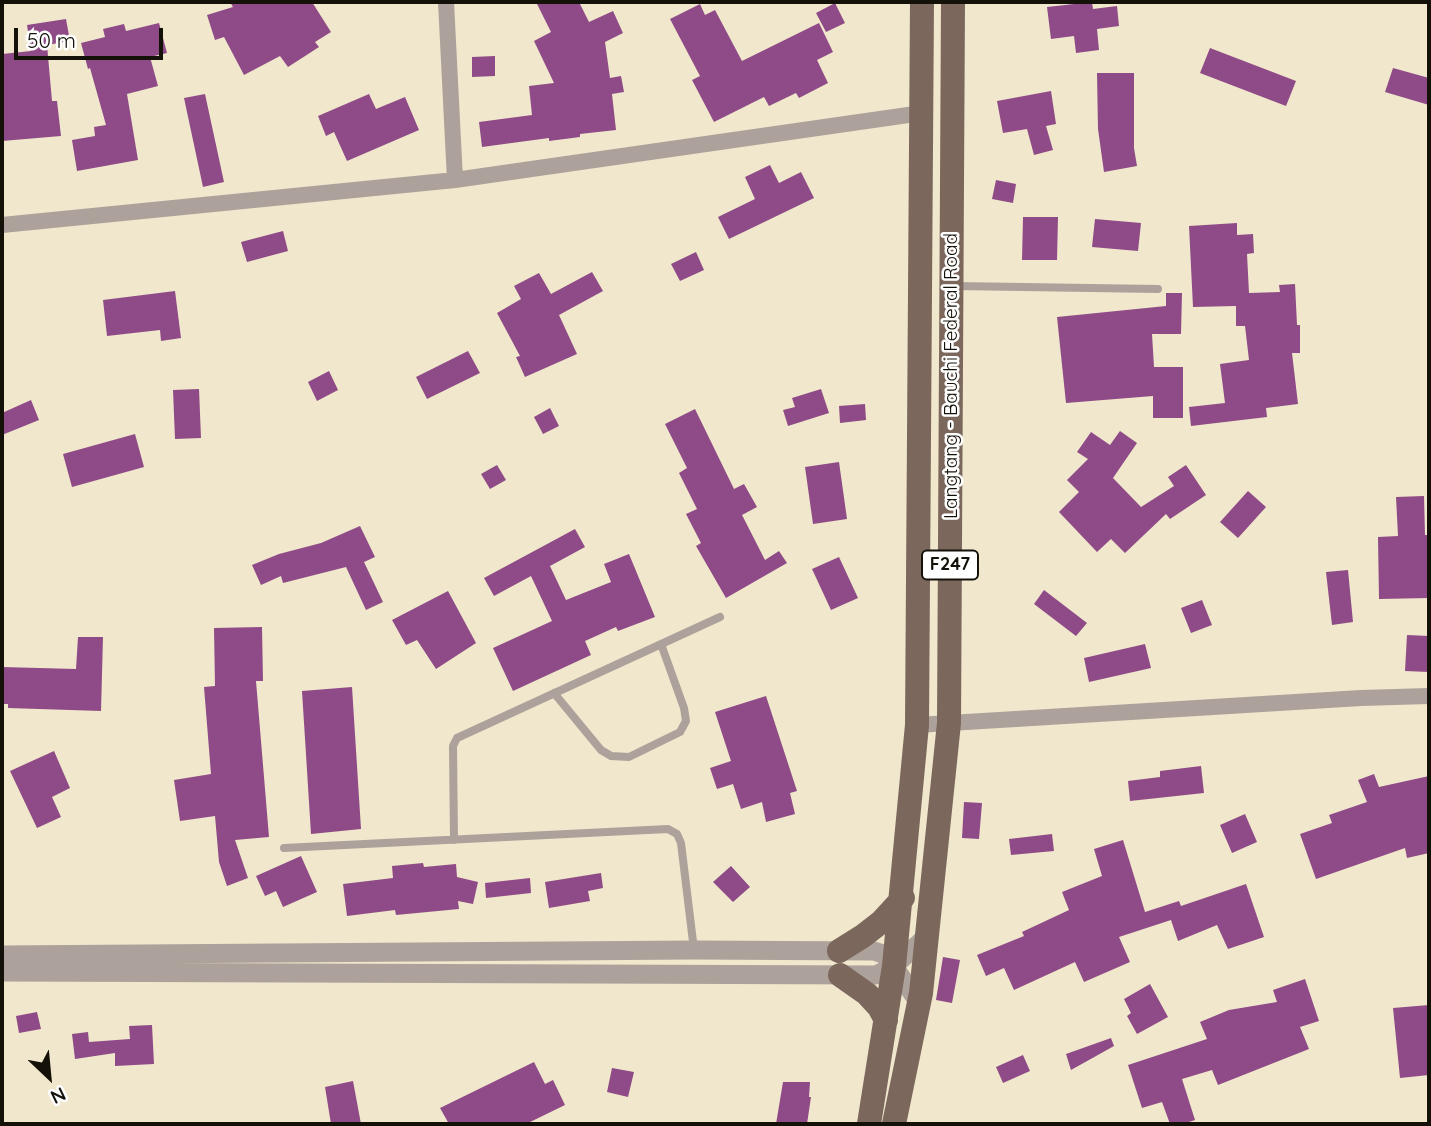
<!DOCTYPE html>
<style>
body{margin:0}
#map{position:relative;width:1431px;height:1126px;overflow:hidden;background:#f0e7cc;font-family:Quicksand,sans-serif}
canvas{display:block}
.frame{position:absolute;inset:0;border:4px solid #141108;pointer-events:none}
.north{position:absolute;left:14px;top:1042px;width:70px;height:70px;-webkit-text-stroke:5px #fff;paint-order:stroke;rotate:154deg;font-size:19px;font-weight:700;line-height:28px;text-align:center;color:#141108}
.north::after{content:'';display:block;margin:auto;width:24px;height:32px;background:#141108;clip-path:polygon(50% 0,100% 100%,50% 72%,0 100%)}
.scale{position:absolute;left:14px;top:28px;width:149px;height:32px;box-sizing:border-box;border:4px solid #141108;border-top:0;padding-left:9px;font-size:21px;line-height:24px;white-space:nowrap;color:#141108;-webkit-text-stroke:5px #fff;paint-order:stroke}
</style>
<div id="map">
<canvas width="1431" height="1126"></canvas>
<div class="frame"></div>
<div class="north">N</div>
<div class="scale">50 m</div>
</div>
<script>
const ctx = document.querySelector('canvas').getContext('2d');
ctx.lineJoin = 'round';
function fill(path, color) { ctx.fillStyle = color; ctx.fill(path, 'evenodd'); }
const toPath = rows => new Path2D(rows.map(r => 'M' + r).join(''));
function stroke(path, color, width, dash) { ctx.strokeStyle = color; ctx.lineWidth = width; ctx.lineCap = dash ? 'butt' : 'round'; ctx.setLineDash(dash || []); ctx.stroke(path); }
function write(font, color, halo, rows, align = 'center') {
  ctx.font = font + ' Quicksand,sans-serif'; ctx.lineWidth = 5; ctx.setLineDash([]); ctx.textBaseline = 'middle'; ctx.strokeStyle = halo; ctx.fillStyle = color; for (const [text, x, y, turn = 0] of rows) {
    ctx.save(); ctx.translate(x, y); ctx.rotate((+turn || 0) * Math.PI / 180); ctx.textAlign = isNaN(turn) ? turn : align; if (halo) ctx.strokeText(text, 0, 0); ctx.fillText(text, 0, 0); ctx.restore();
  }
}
const building = toPath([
 [230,2,312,2,331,32,315,42,319,47,288,67,280,56,244,75,224,37,215,40,207,15,233,7],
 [536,2,579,2,589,22,613,11,623,33,605,42,610,78,621,76,624,92,612,94,616,130,580,134,580,137,549,141,549,138,482,147,479,122,532,115,529,86,554,83,534,41,551,32],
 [1092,2,1093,9,1117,6,1119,26,1097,29,1099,50,1076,53,1074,36,1051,39,1047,7],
 [835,3,845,23,826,32,816,13],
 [700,4,705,15,715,10,742,61,819,23,833,52,817,60,828,83,799,98,796,93,769,106,764,97,714,122,692,80,700,76,670,19],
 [66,19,70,41,47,45,52,101,57,101,61,136,2,141,2,54,31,51,27,25],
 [159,23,167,53,150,57,158,86,127,94,138,160,77,171,72,140,95,136,94,127,106,125,90,68,88,69,81,43,105,37,103,29,124,24,126,31],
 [1210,48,1296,81,1286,106,1200,73],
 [495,56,495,76,472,77,472,57],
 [1393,68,1429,78,1429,105,1385,92],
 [1097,73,1134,73,1134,148,1137,166,1104,172,1098,129],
 [1051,91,1056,124,1046,126,1053,150,1034,155,1027,129,1003,133,997,101],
 [205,94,224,182,203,187,184,98],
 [369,94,376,109,405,97,419,130,347,161,334,132,326,136,318,116],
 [770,165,779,183,801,172,814,198,729,239,718,217,755,199,745,177],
 [996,180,1016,184,1013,203,992,199],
 [1023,217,1058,217,1057,260,1022,260],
 [1095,219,1141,223,1138,251,1092,247],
 [1237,223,1237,235,1253,234,1254,253,1247,254,1249,293,1280,292,1279,285,1295,284,1297,325,1300,325,1300,353,1292,353,1298,404,1266,408,1267,417,1191,426,1189,407,1225,403,1220,364,1249,360,1245,326,1236,326,1236,306,1193,307,1189,226],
 [283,231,288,251,247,262,241,242],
 [696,252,704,270,680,281,671,264],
 [592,272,603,291,559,315,577,354,525,377,516,357,520,356,497,313,521,299,514,286,539,273,551,294],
 [175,291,181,338,161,341,160,330,107,336,103,300],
 [1166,293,1182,293,1181,334,1152,334,1154,367,1183,367,1183,418,1153,418,1153,396,1066,403,1057,317,1166,306],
 [468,351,480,373,427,399,416,377],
 [329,371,338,390,317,401,308,382],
 [199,389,201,438,175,439,173,390],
 [821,389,829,413,788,426,783,410,795,407,792,398],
 [31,400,39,420,2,435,2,413],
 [865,404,866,420,840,423,839,406],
 [550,408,559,426,543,434,534,417],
 [695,409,734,489,744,484,757,507,742,515,765,560,779,551,787,563,726,598,696,546,701,543,686,514,697,509,679,473,687,468,665,424],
 [1120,431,1137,443,1113,478,1141,507,1174,486,1168,477,1186,465,1206,495,1170,519,1166,514,1125,553,1111,539,1097,552,1059,512,1079,492,1067,480,1088,459,1077,452,1091,432,1110,445],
 [135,434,144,467,72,487,63,454],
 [839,462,847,519,813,524,805,467],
 [497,465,506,480,490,489,481,474],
 [1248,491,1266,507,1238,538,1220,522],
 [1424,496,1425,535,1429,535,1429,598,1379,599,1378,537,1398,536,1396,497],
 [360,526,375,557,364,562,383,602,366,610,346,567,283,583,281,576,261,585,252,565,279,554,321,543],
 [575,529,585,547,550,566,566,600,611,582,604,564,629,554,655,617,618,631,616,627,585,641,591,655,513,691,493,648,552,621,531,576,494,596,484,578],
 [839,557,858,598,831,610,812,569],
 [1348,570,1353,622,1332,625,1326,572],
 [1044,590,1087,623,1076,636,1034,604],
 [448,591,476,643,436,669,417,640,406,645,392,620],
 [1202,600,1212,625,1191,633,1181,608],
 [262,627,263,681,256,681,269,837,235,840,248,878,227,886,219,862,215,816,180,821,174,780,211,774,204,687,215,686,214,628],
 [1407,635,1429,636,1429,672,1405,671],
 [78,637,103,637,101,711,8,708,8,704,2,704,2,667,76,669],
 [1145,644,1151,668,1089,682,1084,658],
 [352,687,361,829,311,834,302,691],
 [766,696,797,791,790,793,795,814,766,822,762,802,741,809,733,784,717,789,710,768,731,761,715,712],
 [54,751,70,788,52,797,61,817,37,828,10,771],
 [1201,766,1204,793,1130,801,1128,781,1160,777,1160,771],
 [1374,774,1379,787,1429,776,1429,853,1407,858,1405,848,1316,879,1300,834,1332,823,1329,815,1367,802,1358,780],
 [964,802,982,803,979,839,962,838],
 [1245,814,1257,842,1232,853,1220,825],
 [1052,834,1054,851,1011,855,1009,839],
 [1123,840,1145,912,1179,901,1181,906,1246,884,1264,937,1228,949,1217,925,1178,941,1171,920,1119,937,1130,962,1084,982,1075,962,1014,990,1004,968,986,976,977,955,1024,936,1022,932,1069,910,1062,892,1102,876,1094,849],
 [301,856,317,892,283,907,276,891,265,896,256,876],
 [423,863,424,867,456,864,457,877,478,882,473,904,458,901,459,909,396,915,395,910,347,916,343,884,393,878,392,866],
 [731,866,750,887,733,902,713,882],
 [601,873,603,888,588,891,590,901,549,908,545,882],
 [530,878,531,893,486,898,485,883],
 [943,957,960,960,952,1003,936,1000],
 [1305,979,1319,1021,1300,1027,1309,1049,1218,1085,1212,1070,1182,1079,1195,1120,1183,1124,1170,1124,1162,1102,1142,1108,1128,1065,1207,1039,1200,1022,1229,1010,1277,1002,1273,990],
 [1150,984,1168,1017,1137,1034,1127,1016,1131,1013,1124,999],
 [1429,1005,1429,1075,1400,1078,1393,1008],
 [37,1012,41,1029,19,1033,16,1016],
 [152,1025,154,1064,115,1066,115,1053,75,1059,72,1034,88,1032,89,1042,130,1039,129,1026],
 [1111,1038,1114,1046,1071,1070,1066,1054],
 [1023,1055,1030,1071,1003,1083,996,1067],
 [534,1062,545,1084,553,1080,565,1105,526,1124,449,1124,440,1108],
 [612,1068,634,1072,628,1097,607,1092],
 [353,1081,361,1124,331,1124,325,1087],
 [783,1082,810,1082,809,1097,811,1097,807,1124,776,1124]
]);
const service = toPath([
 [955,286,1158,289],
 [554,693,601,750,611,756,629,757,680,732,686,721,684,708,661,644],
 [454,840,453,746,457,738,720,617],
 [284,848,668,829,677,834,681,843,694,950]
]);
const minor = toPath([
 [446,2,455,180],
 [2,225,455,180,922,113],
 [917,725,1361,698,1429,696]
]);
const tertiary = toPath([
 [2,955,694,950,874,951,883,954,891,962,919,1003],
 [2,972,876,975,894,966,928,935]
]);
const primary = toPath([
 [839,951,863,936,881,922,903,898],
 [840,975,867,994,879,1007,886,1020],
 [869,1124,894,966,917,725,922,2],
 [894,1124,921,993,949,723,953,2]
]);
const shields = [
 [950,565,56]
];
const shieldNames = [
 ["F247",950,565]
];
const streetNames = [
 ["Langtang - Bauchi Federal Road",951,376,-90]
];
fill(building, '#8f4b87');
stroke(service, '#ada19b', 8);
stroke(minor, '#ada19b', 16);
stroke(tertiary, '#ada19b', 19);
stroke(primary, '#7b675c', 24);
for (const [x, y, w] of shields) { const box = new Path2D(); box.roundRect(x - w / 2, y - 14.5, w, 29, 5); ctx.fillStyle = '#fff'; ctx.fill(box); stroke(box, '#141108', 2); }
write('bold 18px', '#141108', null, shieldNames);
write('19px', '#141108', '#fff', streetNames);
</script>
